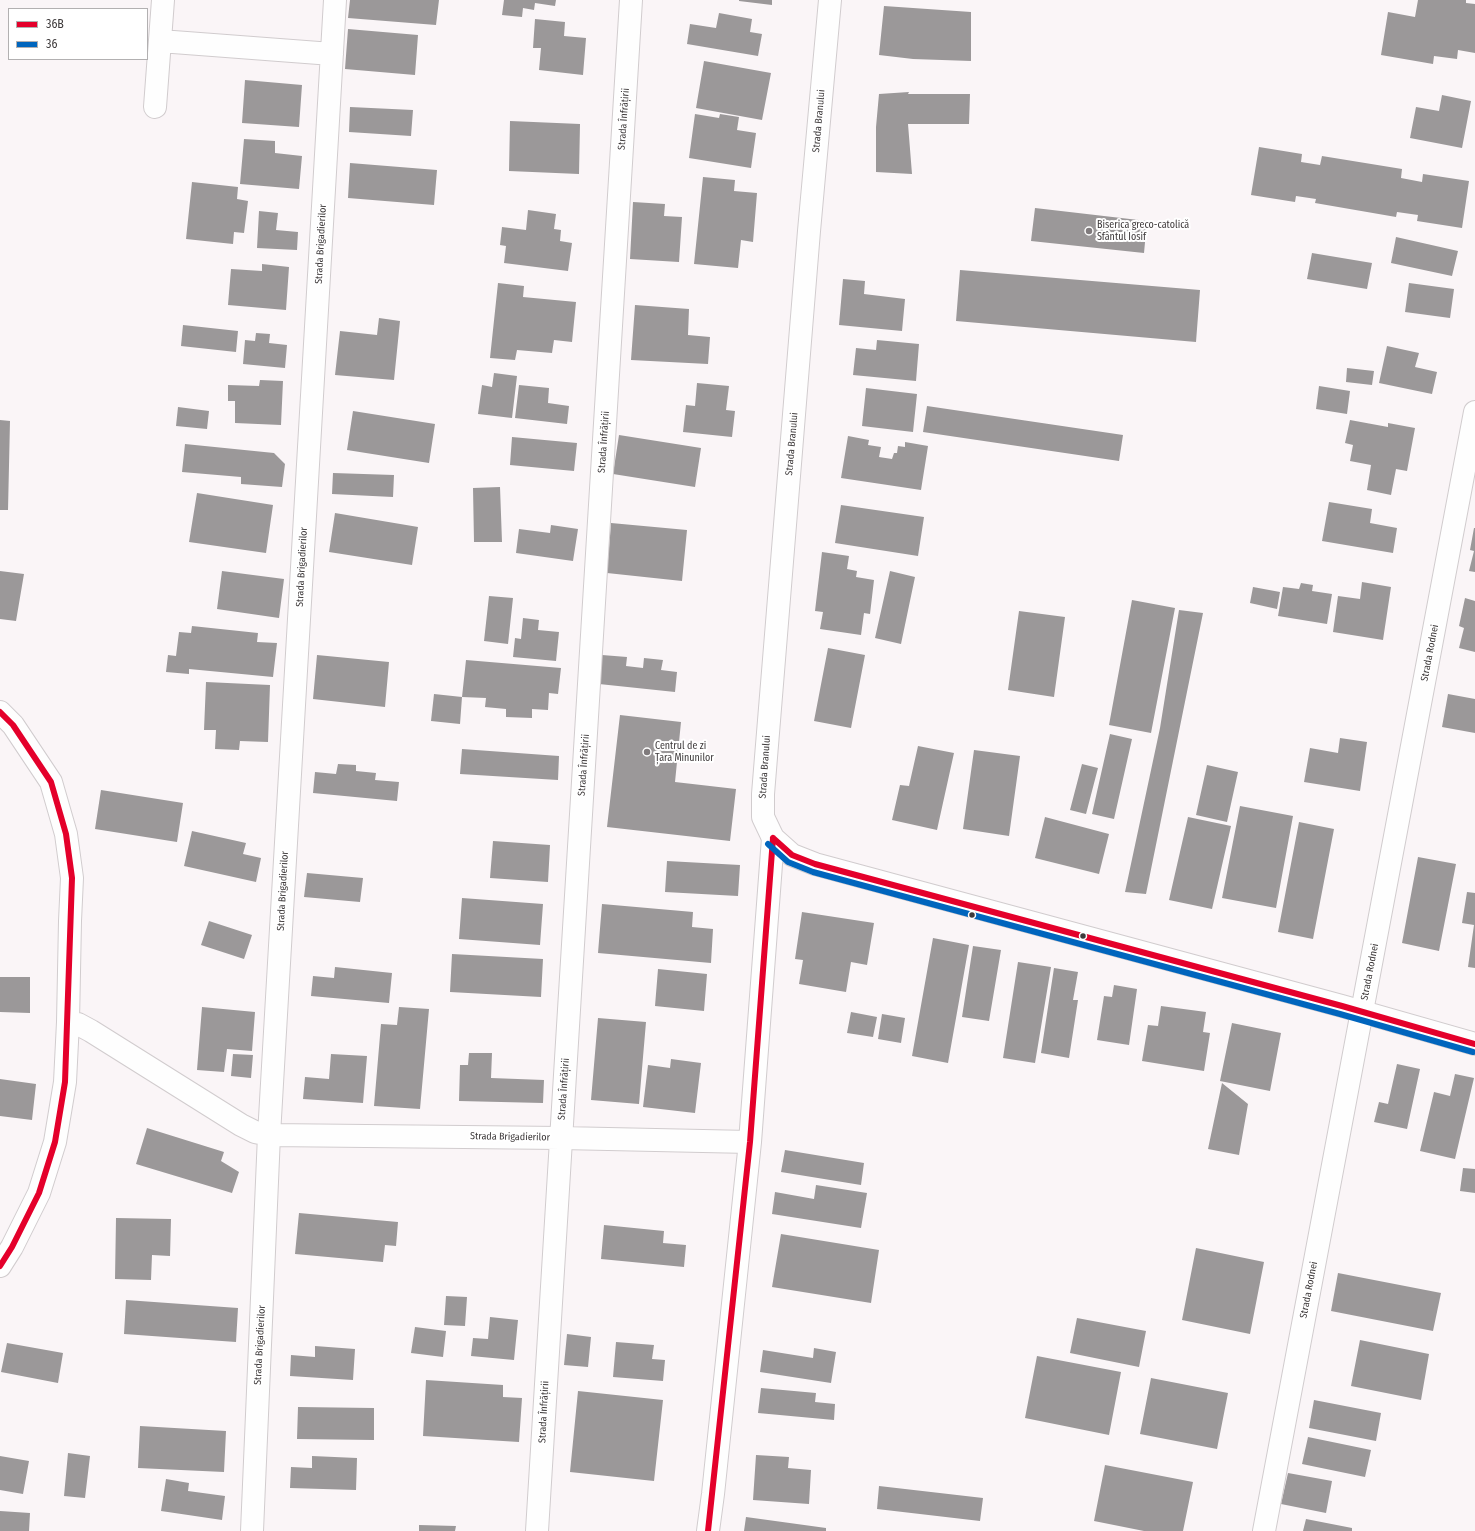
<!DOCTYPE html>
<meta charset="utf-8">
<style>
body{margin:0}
#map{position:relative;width:1475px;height:1531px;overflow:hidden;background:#faf5f7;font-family:"Fira Sans Condensed",sans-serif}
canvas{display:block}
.legend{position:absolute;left:8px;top:8px;width:140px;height:52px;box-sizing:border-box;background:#fff;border:1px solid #b2b0b1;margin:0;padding:5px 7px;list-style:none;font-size:12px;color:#3e3a3b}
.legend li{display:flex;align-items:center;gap:8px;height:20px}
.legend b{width:20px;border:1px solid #b2b0b1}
</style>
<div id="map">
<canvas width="1475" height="1531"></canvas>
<ul class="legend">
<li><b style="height:5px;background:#e4002b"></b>36B</li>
<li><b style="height:5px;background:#0065bd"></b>36</li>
</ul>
</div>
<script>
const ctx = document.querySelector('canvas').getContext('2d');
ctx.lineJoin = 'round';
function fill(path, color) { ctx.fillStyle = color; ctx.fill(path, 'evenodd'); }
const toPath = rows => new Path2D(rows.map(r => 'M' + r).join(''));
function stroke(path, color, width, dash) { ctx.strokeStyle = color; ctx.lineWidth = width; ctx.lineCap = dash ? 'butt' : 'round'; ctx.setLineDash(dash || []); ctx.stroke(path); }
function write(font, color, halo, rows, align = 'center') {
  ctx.font = font + ' "Fira Sans Condensed",sans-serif'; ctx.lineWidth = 4; ctx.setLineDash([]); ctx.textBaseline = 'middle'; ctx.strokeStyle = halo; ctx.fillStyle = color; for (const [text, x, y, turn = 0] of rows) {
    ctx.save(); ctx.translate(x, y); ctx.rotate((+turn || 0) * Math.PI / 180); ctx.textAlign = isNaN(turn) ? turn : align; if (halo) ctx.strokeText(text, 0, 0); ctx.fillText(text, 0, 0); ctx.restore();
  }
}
const building = toPath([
 [350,0,439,0,436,25,348,18],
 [504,0,556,0,555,6,535,3,534,10,523,8,522,17,502,15],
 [739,0,772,0,772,5,739,1],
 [1418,0,1466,0,1466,3,1475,4,1475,53,1458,50,1457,59,1434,56,1433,64,1381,55,1388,12,1415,17],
 [884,6,971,12,971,61,913,59,879,55],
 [719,13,752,19,750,32,762,34,758,56,687,44,690,24,716,28],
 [535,19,565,22,564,36,586,38,583,75,539,70,541,48,533,48],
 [348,29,418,35,415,75,345,69],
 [704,61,771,73,762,120,696,108],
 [245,80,302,85,299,127,242,123],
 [909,92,908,94,970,94,969,124,908,124,912,174,876,172,876,127,879,94],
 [1442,95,1471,101,1462,148,1410,138,1416,107,1439,111],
 [350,107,413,110,411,136,349,132],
 [695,114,719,118,720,114,739,117,737,130,756,133,751,168,689,158],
 [510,121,580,124,579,174,509,171],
 [244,139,275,141,275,153,302,156,299,189,240,184],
 [1259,147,1302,154,1301,162,1320,165,1322,156,1402,169,1401,178,1422,182,1423,174,1469,181,1462,228,1417,221,1418,215,1397,212,1396,217,1315,203,1316,199,1296,196,1295,202,1251,195],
 [350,163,437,170,434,205,348,198],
 [703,177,735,180,734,191,757,193,753,242,741,240,738,268,694,264],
 [192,182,238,187,237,199,248,201,244,233,234,232,233,244,186,239],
 [633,202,665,204,664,216,682,217,679,262,630,259],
 [1035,208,1147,221,1144,253,1031,241],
 [528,210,556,214,554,229,561,230,560,241,572,243,568,271,504,263,506,246,500,245,502,227,526,230],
 [259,211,278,213,276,230,298,232,297,250,257,248],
 [1396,237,1458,251,1452,276,1391,263],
 [1312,253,1372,263,1367,289,1307,279],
 [262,264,289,267,286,310,228,305,231,269,262,271],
 [960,270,1200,290,1196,342,956,321],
 [843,279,865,281,864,294,905,299,902,331,839,325],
 [498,283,524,286,523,297,576,302,572,342,554,340,552,353,517,350,515,360,490,358],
 [1409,283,1454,289,1450,318,1405,312],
 [635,305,689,309,688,335,710,337,708,364,631,360],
 [379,318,400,321,394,380,335,375,340,331,377,335],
 [183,325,238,331,236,352,181,346],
 [256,333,270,334,269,343,287,345,285,368,243,364,245,340,255,341],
 [877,340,919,344,916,381,853,375,856,348,876,350],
 [1387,346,1419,353,1415,367,1437,372,1432,394,1379,383],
 [1347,368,1374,371,1372,385,1346,382],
 [494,373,517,376,512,418,478,414,482,385,492,387],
 [260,380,283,381,281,425,235,423,235,401,228,401,228,385,259,386],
 [697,383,729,386,726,410,735,411,732,437,683,432,686,405,695,406],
 [519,385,549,388,548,403,569,406,567,424,515,418],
 [1319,386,1350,391,1347,414,1316,409],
 [866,388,917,394,913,432,862,426],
 [927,406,1123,435,1119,461,923,432],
 [178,407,209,411,207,429,176,426],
 [353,411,435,424,429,463,347,450],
 [0,420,10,421,8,510,0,510],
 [1350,420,1388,427,1388,423,1415,428,1407,471,1396,469,1391,495,1367,490,1371,465,1350,461,1353,445,1345,443],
 [619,435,701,448,695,487,613,474],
 [848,436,869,440,868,445,881,447,879,457,892,459,894,453,897,453,898,446,905,447,905,442,928,446,921,490,841,478],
 [512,437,577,443,574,471,510,465],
 [185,444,274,453,285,464,282,487,241,484,241,477,182,472],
 [333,473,394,475,393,497,332,494],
 [500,487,502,542,474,542,473,488],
 [197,493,273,505,266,553,189,542],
 [1329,502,1372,509,1370,523,1397,528,1393,553,1322,541],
 [841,505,924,517,918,556,835,543],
 [335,513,418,527,412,565,329,552],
 [611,523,687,530,682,581,607,573],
 [551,525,578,529,573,561,516,553,519,529,550,533],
 [1474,528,1475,528,1475,572,1469,571,1474,551,1470,550],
 [822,552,849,556,847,569,857,571,856,577,874,580,870,614,864,613,861,635,820,629,823,612,815,611],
 [0,571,24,574,16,621,0,619],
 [222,571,284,579,279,618,217,609],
 [890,571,915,577,901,644,875,638],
 [1362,582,1391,587,1383,640,1333,632,1338,596,1360,599],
 [1301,583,1313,585,1312,591,1332,594,1327,624,1278,616,1283,587,1299,589],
 [1253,587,1280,592,1277,609,1250,603],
 [489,596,513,598,508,644,484,641],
 [1465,598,1475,601,1475,652,1459,648,1464,628,1459,626],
 [1132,600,1175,608,1151,733,1109,725],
 [1179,610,1203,613,1146,894,1125,892,1160,728],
 [1019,611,1065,617,1054,697,1008,690],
 [523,618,539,620,538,630,559,632,556,661,513,657,515,638,521,639],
 [192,626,258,633,257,642,277,643,273,677,189,669,189,674,166,672,168,655,176,656,179,632,191,633],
 [828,648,865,655,851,728,814,721],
 [317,655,389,662,385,707,313,699],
 [602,655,627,657,626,666,643,668,644,658,663,660,661,670,677,672,675,692,599,684],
 [466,660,561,668,558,694,549,693,548,710,532,709,532,718,506,717,506,709,485,707,486,698,462,697,460,724,431,721,434,694,462,697],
 [206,682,270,685,268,742,240,741,239,750,215,749,216,730,204,730],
 [1448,694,1475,699,1475,733,1442,727],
 [620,715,681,722,675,782,736,789,730,841,607,827],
 [1110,734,1132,739,1114,819,1092,814],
 [1340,738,1367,742,1360,791,1304,782,1310,748,1338,753],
 [918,746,954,753,937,830,892,820,900,785,909,786],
 [462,749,559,756,558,780,460,774],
 [974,750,1020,756,1009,836,963,829],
 [338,764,356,765,356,771,376,773,375,780,399,782,397,801,313,793,315,772,336,774],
 [1082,764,1098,768,1086,814,1070,810],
 [1207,765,1238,772,1227,822,1196,815],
 [101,790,183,803,177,842,95,829],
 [1240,806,1293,816,1276,908,1222,898],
 [1045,817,1109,834,1099,874,1035,858],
 [1188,817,1231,826,1212,909,1169,900],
 [1299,822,1334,829,1313,939,1278,932],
 [192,831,246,843,243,854,261,858,256,882,184,866],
 [493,841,550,845,548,882,490,878],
 [1418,857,1456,864,1439,951,1402,943],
 [667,861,740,865,738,896,665,892],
 [307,873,363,878,360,902,304,897],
 [1467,892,1475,893,1475,968,1468,967,1474,925,1462,923],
 [462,898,543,904,540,945,459,939],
 [602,904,693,912,692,927,713,929,711,963,598,953],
 [802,912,874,923,867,965,851,962,846,992,799,984,803,960,795,959],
 [209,921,252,935,244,959,201,945],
 [933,938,969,945,948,1063,912,1056],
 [973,946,1001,950,989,1021,962,1017],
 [452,954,543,959,541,997,450,992],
 [1018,962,1051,967,1035,1063,1003,1058],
 [335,967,392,973,389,1003,311,996,313,976,334,978],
 [1054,968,1078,972,1073,1000,1078,1000,1069,1058,1041,1053],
 [658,969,707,974,704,1011,655,1006],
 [0,977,30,977,30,1013,0,1012],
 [1114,985,1137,989,1129,1045,1097,1040,1104,996,1112,997],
 [1161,1006,1206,1012,1203,1032,1210,1033,1204,1071,1142,1061,1148,1025,1158,1026],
 [202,1007,255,1012,252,1051,227,1049,224,1072,197,1070],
 [399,1007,429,1009,420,1109,374,1106,381,1024,397,1025],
 [851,1012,877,1017,873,1037,847,1033],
 [882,1014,905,1018,901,1043,878,1039],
 [598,1018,646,1022,639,1104,591,1100],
 [1232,1023,1281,1033,1270,1091,1220,1081],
 [469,1053,492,1053,491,1078,544,1080,543,1103,459,1101,460,1065,468,1065],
 [233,1054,253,1055,251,1078,231,1076],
 [331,1054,367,1056,363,1103,303,1099,305,1077,329,1079],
 [671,1059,701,1063,695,1113,643,1107,648,1065,670,1068],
 [1397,1064,1420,1069,1407,1129,1374,1122,1379,1102,1388,1104],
 [1455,1074,1474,1078,1455,1159,1420,1151,1434,1092,1450,1096],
 [0,1079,36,1084,32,1120,0,1116],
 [1222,1083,1248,1104,1239,1155,1208,1149],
 [147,1128,224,1152,221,1161,239,1172,232,1193,136,1164],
 [785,1150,864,1163,861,1185,781,1172],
 [1463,1168,1475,1169,1475,1193,1460,1191],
 [816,1185,867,1193,861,1228,772,1214,775,1192,814,1199],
 [299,1213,398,1222,396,1246,385,1245,383,1262,295,1254],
 [116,1218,171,1219,170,1256,152,1255,151,1280,115,1279],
 [604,1225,664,1231,663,1243,686,1245,684,1267,601,1259],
 [781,1234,879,1250,871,1303,772,1287],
 [1196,1248,1264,1262,1250,1334,1182,1320],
 [1338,1273,1441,1293,1433,1331,1331,1311],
 [446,1296,467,1297,465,1326,444,1325],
 [126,1300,238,1308,236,1342,124,1334],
 [490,1317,518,1320,514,1360,471,1356,473,1338,488,1339],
 [1077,1318,1146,1331,1139,1367,1070,1353],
 [415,1327,446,1331,443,1357,411,1353],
 [567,1334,591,1337,588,1367,564,1365],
 [1360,1340,1429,1354,1421,1400,1351,1386],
 [616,1342,654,1345,652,1359,665,1360,663,1381,613,1377],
 [7,1343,63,1353,58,1383,1,1372],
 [315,1346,355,1349,353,1380,290,1376,291,1355,315,1357],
 [814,1348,836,1352,831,1383,760,1372,763,1350,813,1358],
 [1037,1356,1121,1372,1109,1435,1025,1418],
 [1151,1378,1228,1393,1217,1449,1140,1434],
 [426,1380,503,1385,503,1397,522,1398,519,1442,423,1436],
 [761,1388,816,1393,815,1402,835,1404,834,1420,758,1413],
 [578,1391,663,1400,654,1481,570,1472],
 [1314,1400,1381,1413,1376,1441,1309,1428],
 [298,1407,374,1408,374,1440,297,1439],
 [140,1426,226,1431,224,1472,138,1468],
 [1308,1437,1371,1450,1365,1477,1302,1464],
 [68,1453,90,1456,85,1498,64,1496],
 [756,1455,789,1457,788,1468,811,1470,809,1504,753,1500],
 [0,1456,29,1461,23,1494,0,1490],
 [312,1456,357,1458,356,1490,290,1488,291,1467,312,1468],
 [1105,1465,1193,1482,1183,1531,1144,1531,1094,1521],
 [1288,1473,1332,1481,1326,1513,1281,1504],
 [166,1479,189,1483,188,1491,225,1496,222,1520,161,1511],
 [879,1486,983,1498,980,1521,877,1509],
 [0,1511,30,1513,29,1531,0,1531],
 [746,1517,826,1528,826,1531,744,1531],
 [1306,1519,1352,1528,1352,1531,1303,1531],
 [419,1525,456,1526,455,1531,419,1531]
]);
const minor = toPath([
 [160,41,332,54],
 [155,107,163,0],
 [0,712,13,725,51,782,66,834,72,878,70,921,68,1022,65,1082,55,1142,39,1193,12,1247,0,1266],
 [68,1022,78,1024,91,1031,241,1125,255,1132,269,1135,561,1138,750,1142],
 [252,1531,269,1135,335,0],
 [537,1531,631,0],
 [708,1531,713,1494,750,1142,773,838],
 [1264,1531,1475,412]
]);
const major = toPath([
 [830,0,809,231,763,794,763,817,773,838,792,855,815,864,1342,1006,1475,1044]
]);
const bus1 = toPath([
 [0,712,13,725,51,782,66,834,72,878,65,1082,55,1142,39,1193,12,1247,0,1266],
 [773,838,792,855,815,864,1342,1006,1475,1044],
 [708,1531,750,1142,773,838]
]);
const bus2 = toPath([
 [768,844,788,862,813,872,1340,1014,1473,1052]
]);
const markers = [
 [1089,231,4,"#807b7d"],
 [647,752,4,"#807b7d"],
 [972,915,3.5,"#3e3a3b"],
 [1083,936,3.5,"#3e3a3b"]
];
const streetNames = [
 ["Strada Înfrățirii",624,119,-86],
 ["Strada Branului",819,121,-85],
 ["Strada Brigadierilor",321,244,-87],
 ["Strada Înfrățirii",604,442,-86],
 ["Strada Branului",792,444,-85],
 ["Strada Brigadierilor",302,567,-87],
 ["Strada Rodnei",1430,653,-79],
 ["Strada Înfrățirii",584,765,-86],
 ["Strada Branului",765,767,-86],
 ["Strada Brigadierilor",283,891,-87],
 ["Strada Rodnei",1370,972,-79],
 ["Strada Înfrățirii",564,1089,-86],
 ["Strada Brigadierilor",510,1137,1],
 ["Strada Rodnei",1309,1290,-79],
 ["Strada Brigadierilor",260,1345,-87],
 ["Strada Înfrățirii",544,1412,-87]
];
const poiNames = [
 ["Biserica greco-catolică",1097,225],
 ["Sfântul Iosif",1097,237],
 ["Centrul de zi",655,746],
 ["Țara Minunilor",655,758]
];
fill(building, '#9b9899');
stroke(minor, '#d1ccce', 24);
stroke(major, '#d1ccce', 24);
stroke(minor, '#fefefe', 22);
stroke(major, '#fefefe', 22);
stroke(bus1, '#e4002b', 6);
stroke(bus2, '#0065bd', 6);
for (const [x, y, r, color] of markers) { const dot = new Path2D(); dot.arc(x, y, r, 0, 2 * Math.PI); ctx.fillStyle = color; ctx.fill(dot); stroke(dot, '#fff', 1.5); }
write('10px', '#3e3a3b', '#fff', streetNames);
write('10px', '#3e3a3b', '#fff', poiNames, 'left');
</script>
